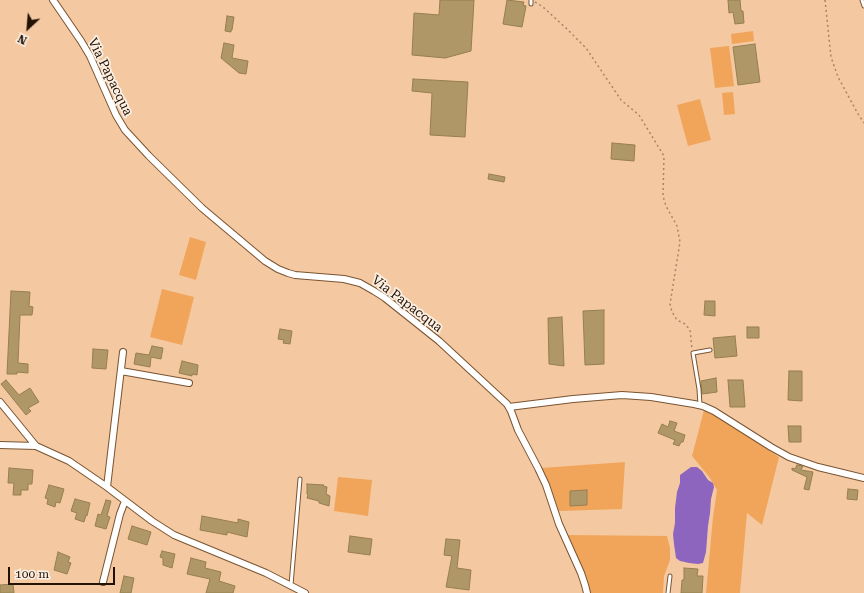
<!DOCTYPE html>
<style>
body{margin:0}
#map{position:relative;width:864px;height:593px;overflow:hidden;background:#f4c8a1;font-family:"Roboto Serif",serif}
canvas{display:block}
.north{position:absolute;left:8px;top:8px;width:40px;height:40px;-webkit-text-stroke:3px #fdf0e4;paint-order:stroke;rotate:206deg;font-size:11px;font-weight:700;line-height:16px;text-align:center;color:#211204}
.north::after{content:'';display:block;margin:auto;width:14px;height:18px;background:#211204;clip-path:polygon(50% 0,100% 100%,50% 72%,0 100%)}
.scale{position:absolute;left:8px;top:567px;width:107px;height:18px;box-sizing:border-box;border:2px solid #211204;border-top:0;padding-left:5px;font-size:12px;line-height:14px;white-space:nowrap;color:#211204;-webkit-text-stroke:3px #fdf0e4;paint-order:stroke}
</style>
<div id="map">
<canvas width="864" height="593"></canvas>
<div class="north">N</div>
<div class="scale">100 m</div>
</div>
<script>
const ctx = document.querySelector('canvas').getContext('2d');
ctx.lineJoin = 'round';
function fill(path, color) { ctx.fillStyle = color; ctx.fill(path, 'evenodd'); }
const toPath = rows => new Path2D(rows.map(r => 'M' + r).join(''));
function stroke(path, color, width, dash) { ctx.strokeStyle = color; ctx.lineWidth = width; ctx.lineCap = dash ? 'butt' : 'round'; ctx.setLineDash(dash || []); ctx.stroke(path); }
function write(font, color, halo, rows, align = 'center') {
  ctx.font = font + ' "Roboto Serif",serif'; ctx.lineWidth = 3.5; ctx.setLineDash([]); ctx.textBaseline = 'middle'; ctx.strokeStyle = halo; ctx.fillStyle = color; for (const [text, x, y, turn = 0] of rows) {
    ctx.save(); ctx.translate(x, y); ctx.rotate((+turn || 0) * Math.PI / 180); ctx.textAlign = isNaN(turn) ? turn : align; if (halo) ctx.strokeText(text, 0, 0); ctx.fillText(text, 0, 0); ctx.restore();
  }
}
const green = toPath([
 [753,31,754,41,732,44,731,34],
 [729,46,734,86,715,88,710,48],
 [733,92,735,114,724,115,722,93],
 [700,99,711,140,688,146,677,105],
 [190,237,206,242,196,280,179,275],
 [162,289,194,297,182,345,150,337],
 [704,410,723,419,779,457,762,525,747,513,740,593,706,593,713,517,717,490,710,478,692,456],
 [625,462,622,509,559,511,553,495,541,468],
 [338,477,372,480,368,516,334,511],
 [568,535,667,536,670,548,670,560,664,576,663,593,590,593,586,578,573,548]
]);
const water = toPath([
 [691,467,697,467,702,471,708,480,713,483,714,487,711,499,710,513,708,526,706,552,703,563,698,564,689,563,680,561,676,558,674,544,673,534,675,523,675,508,677,492,680,483,680,475]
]);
const building = toPath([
 [440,0,474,0,471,51,445,58,412,55,414,13,439,15,440,0],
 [507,0,524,2,523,5,526,6,522,27,503,24,507,0],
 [728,0,740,0,741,11,743,11,744,23,735,24,733,12,729,13,728,0],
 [227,16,234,17,232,30,231,30,231,32,225,31,227,16],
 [224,43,234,45,232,58,248,61,246,74,239,73,221,58,224,43],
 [755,44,760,82,738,85,733,47,755,44],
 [413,79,468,82,465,137,430,135,432,93,412,91,413,79],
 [612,143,635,145,634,161,611,159,612,143],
 [489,174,505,177,504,182,488,179,489,174],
 [11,291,30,292,29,306,33,307,32,315,20,315,18,363,28,364,28,373,17,372,17,374,7,374,11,291],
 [705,301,715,301,715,316,704,315,705,301],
 [604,310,604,364,585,365,583,311,604,310],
 [562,317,564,366,549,364,548,318,562,317],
 [747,327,759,327,759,338,747,338,747,327],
 [280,329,292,331,290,344,283,343,284,340,278,339,280,329],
 [735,336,737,356,715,358,713,338,735,336],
 [152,346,163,348,161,359,151,357,150,367,134,364,136,353,149,355,152,346],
 [93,349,108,350,106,369,92,368,93,349],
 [182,361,198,365,197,375,192,374,192,376,179,373,182,361],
 [789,371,802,371,802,401,788,400,789,371],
 [716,378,717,392,702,394,701,381,716,378],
 [6,380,19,395,30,388,39,402,28,408,31,411,26,415,1,384,6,380],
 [728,380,743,380,745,407,730,407,728,380],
 [670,421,677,423,674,431,685,435,683,442,681,442,679,446,673,444,675,440,658,433,662,424,668,427,670,421],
 [788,426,801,426,801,442,789,442,788,426],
 [797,465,803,466,801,470,813,472,809,490,804,489,807,477,792,470,792,468,795,469,797,465],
 [9,468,33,470,32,484,28,484,28,490,21,490,21,495,13,495,14,483,8,483,9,468],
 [307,484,324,485,323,486,327,487,326,494,330,496,329,506,319,503,319,501,307,498,308,495,307,494,307,484],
 [49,485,64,489,60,503,56,502,55,507,47,504,48,499,45,498,49,485],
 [848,489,858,490,857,500,847,499,848,489],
 [587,490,587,505,570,506,570,491,587,490],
 [75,499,90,503,87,516,86,515,84,522,75,519,77,513,71,511,75,499],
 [106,500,111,501,107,516,110,517,106,529,95,526,98,514,101,515,106,500],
 [202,516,238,523,238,519,249,522,247,537,227,532,227,535,200,530,202,516],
 [132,526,151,532,147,545,128,539,132,526],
 [350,536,372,539,370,555,348,552,350,536],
 [446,539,460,540,457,568,471,570,469,590,446,587,452,556,444,555,446,539],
 [162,551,175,554,172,568,163,565,163,558,160,557,162,551],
 [58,552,70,557,68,562,71,563,67,574,54,570,58,552],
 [191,558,206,562,205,568,221,572,219,581,235,586,233,593,206,593,210,579,187,574,191,558],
 [684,568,698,569,697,576,703,576,702,593,681,593,682,580,684,580,684,568],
 [124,576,134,578,131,593,120,593,124,576],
 [13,584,14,593,0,593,0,585,13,584]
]);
const path = toPath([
 [825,0,831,57,838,77,858,114,864,123],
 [535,2,543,7,567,29,586,48,621,100,639,115,664,156,663,196,666,206,677,226,680,242,670,304,672,312,677,320,685,324,690,330,692,349]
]);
const service = toPath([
 [531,0,531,4],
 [862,0,864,6],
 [700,405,699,389,693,353,710,350],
 [291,585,300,479],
 [668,593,670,576]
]);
const minor = toPath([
 [53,0,81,41,90,56,116,115,125,130,149,156,202,208,265,261,278,269,288,273,295,275,344,279,360,283,374,291,385,298,439,341,507,404,511,411,518,430,538,468,546,485,559,524,581,573,585,585,587,593],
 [121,371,189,383],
 [0,402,36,446,69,461,107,487,152,521,174,535,266,573,305,593],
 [509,407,573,399,622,395,651,397,694,404,703,406,714,411,771,447,789,457,818,467,864,478],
 [0,445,36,446],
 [107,487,123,352],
 [103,582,120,514,125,501]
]);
const streetNames = [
 ["Via Papacqua",110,77,64],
 ["Via Papacqua",407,304,37]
];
fill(green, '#f1a55b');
fill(water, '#8d65be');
fill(building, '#b09767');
stroke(building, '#977e4f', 1);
stroke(service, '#7a5431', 5);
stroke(minor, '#7a5431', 8);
stroke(path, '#a78668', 1.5, [2, 3]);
stroke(service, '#fff', 3);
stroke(minor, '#fff', 6);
write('13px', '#211204', '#fdf0e4', streetNames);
</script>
